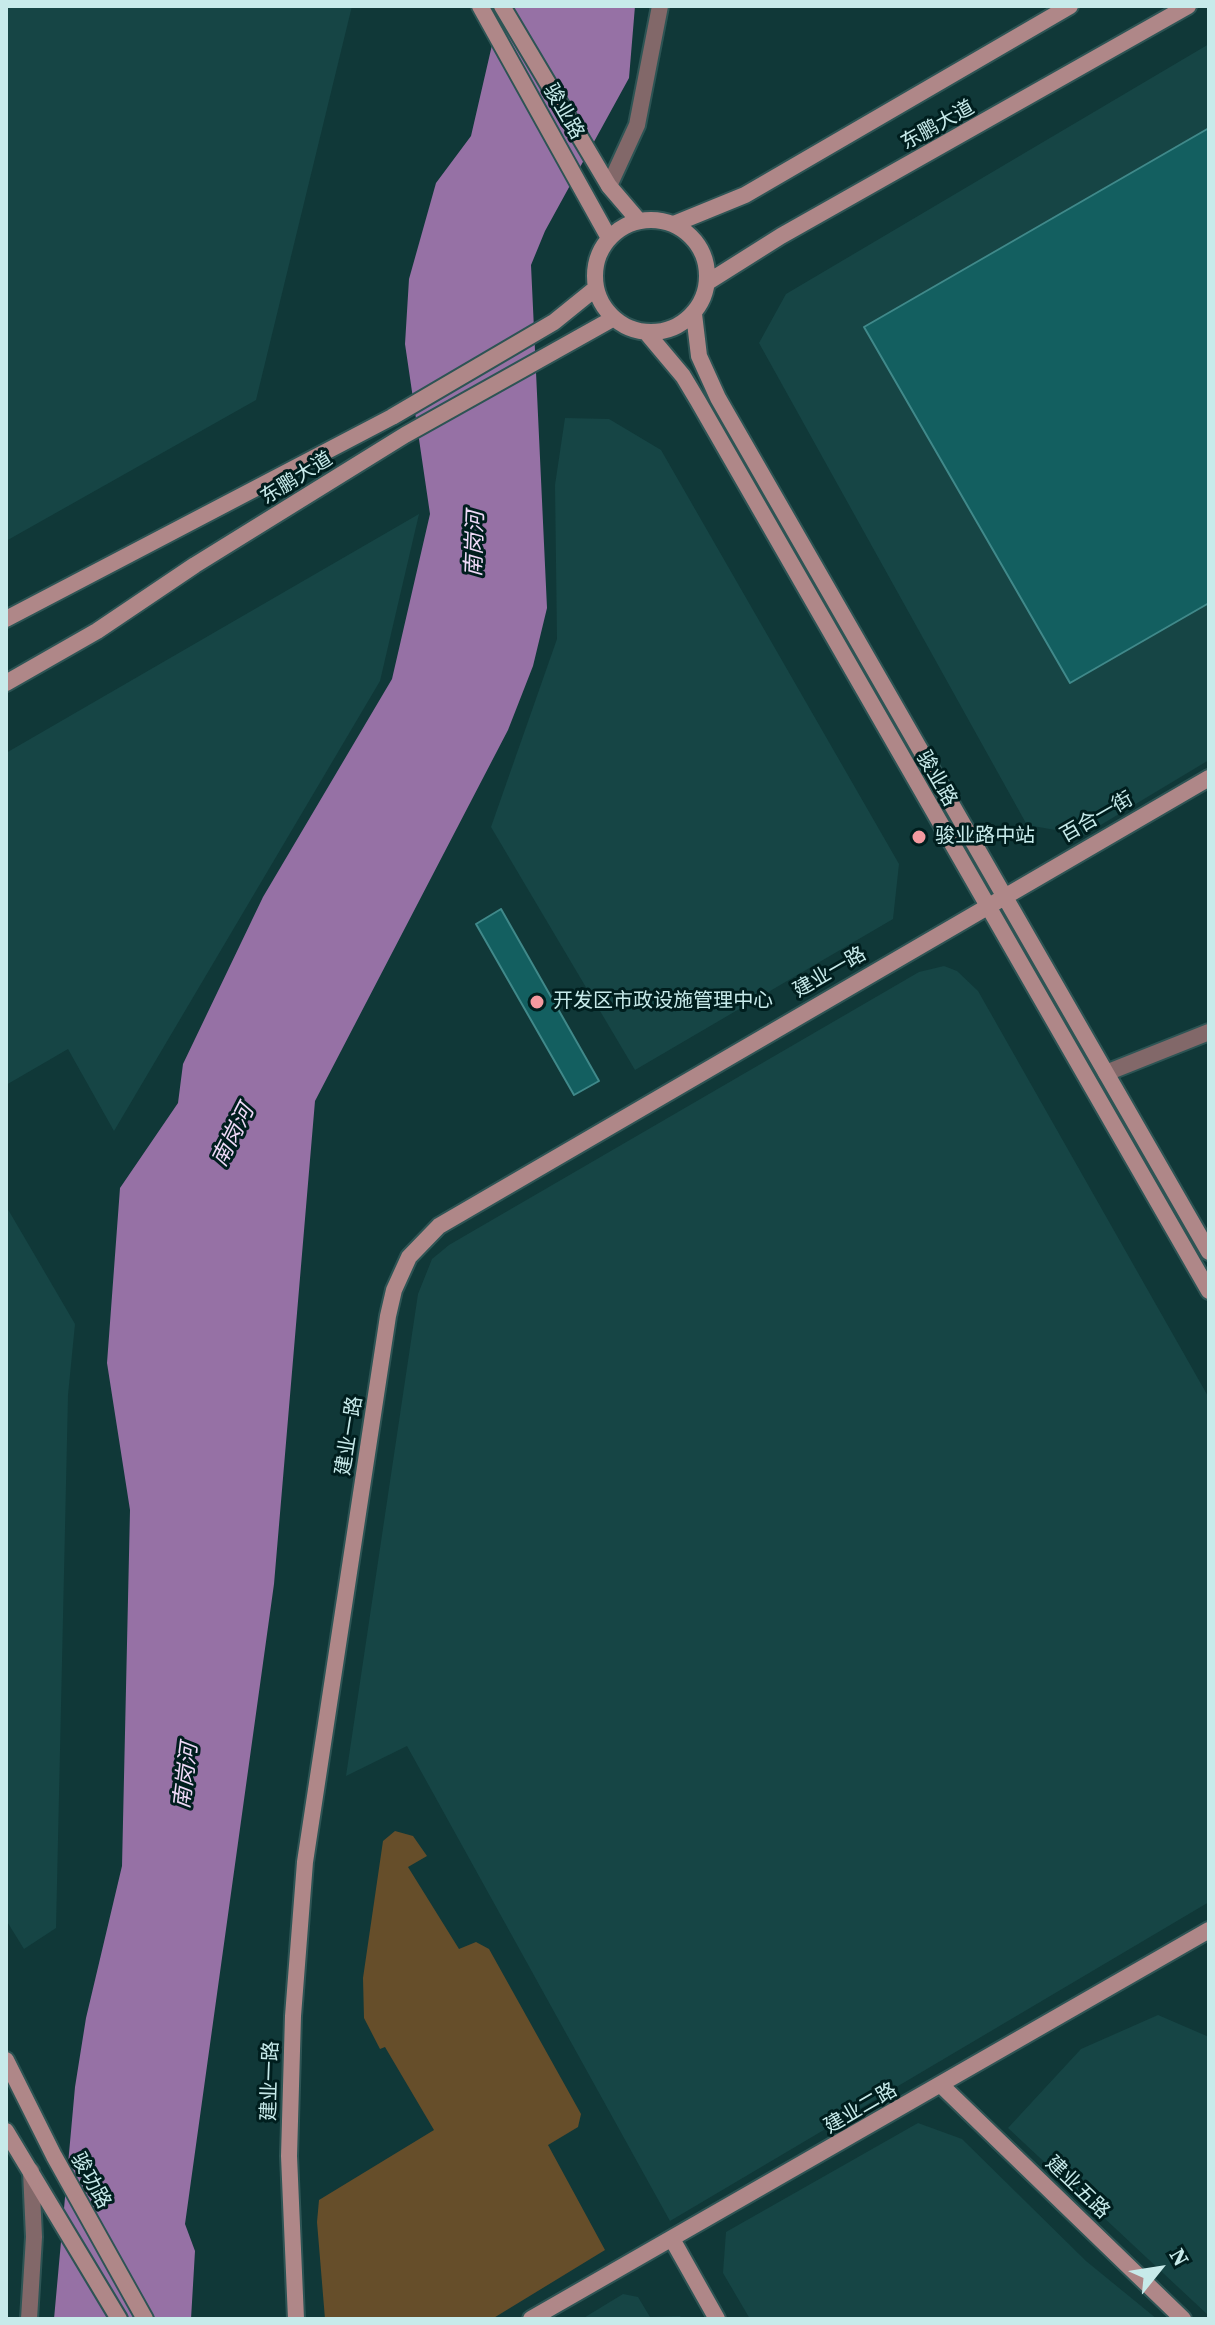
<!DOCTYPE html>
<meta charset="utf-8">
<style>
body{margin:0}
#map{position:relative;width:1215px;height:2325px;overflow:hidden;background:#103838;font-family:"Source Serif 4",serif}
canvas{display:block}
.frame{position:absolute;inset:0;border:8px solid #c7eaea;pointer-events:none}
.north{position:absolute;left:1119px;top:2229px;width:80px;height:80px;-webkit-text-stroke:6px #001e1e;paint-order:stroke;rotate:60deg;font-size:22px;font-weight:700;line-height:32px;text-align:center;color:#c7eaea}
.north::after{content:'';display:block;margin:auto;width:28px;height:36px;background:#c7eaea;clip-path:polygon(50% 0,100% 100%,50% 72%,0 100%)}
</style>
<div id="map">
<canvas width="1215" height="2325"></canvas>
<div class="frame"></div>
<div class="north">N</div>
</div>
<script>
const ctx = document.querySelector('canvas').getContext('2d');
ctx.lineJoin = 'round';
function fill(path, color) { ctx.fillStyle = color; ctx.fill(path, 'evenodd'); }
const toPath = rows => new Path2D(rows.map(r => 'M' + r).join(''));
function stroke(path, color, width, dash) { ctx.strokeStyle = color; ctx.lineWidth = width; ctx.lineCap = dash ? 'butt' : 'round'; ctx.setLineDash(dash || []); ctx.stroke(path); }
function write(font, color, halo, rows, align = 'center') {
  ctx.font = font + ' "Source Serif 4","Noto Sans SC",serif'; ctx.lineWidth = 6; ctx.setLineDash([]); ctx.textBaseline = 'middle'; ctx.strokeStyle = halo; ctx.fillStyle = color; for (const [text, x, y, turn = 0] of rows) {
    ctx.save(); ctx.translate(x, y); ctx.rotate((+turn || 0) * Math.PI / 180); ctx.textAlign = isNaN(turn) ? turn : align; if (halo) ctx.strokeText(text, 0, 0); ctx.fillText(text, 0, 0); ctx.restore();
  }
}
const built = toPath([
 [6,6,352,6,256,400,6,541],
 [1209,44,1209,760,1084,835,1027,825,759,343,786,294],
 [565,418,609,419,661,450,899,864,893,919,635,1070,491,827,557,639,555,485],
 [419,514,380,681,114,1131,68,1049,6,1085,6,753],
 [944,966,957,971,978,991,1209,1398,1209,1902,670,2221,407,1746,346,1776,418,1294,432,1259,449,1245,919,972],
 [6,1206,75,1324,68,1395,56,1928,24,1949,6,1920],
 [1158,2015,1209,2037,1209,2316,1008,2128,1081,2049],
 [918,2123,962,2139,1086,2261,1157,2319,750,2319,723,2273,726,2232],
 [623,2294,638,2297,650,2317,680,2316,682,2319,582,2319]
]);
const green = toPath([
 [395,1831,413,1836,427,1856,408,1867,459,1949,476,1942,489,1949,581,2114,578,2127,548,2145,605,2250,492,2319,325,2319,317,2222,319,2200,434,2130,385,2047,380,2049,364,2018,363,1978,383,1841]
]);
const water = toPath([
 [501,6,635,6,629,78,545,231,531,265,547,608,533,666,508,730,315,1101,274,1584,185,2224,195,2251,191,2319,54,2319,75,2087,86,2018,122,1866,130,1510,107,1363,120,1188,178,1103,183,1064,263,897,392,679,430,514,405,344,409,279,436,183,471,136]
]);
const building = toPath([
 [1209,128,1209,603,1070,683,864,327,1209,128],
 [501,909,599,1081,574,1095,476,924,501,909]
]);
const street = toPath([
 [609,186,637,125,660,6],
 [1106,1073,1209,1032],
 [29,2319,34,2237,31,2171]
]);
const secondary = toPath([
 [480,6,609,238],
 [502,6,609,186,639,221],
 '595 276a56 56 0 1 1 112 0a56 56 0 1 1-112 0Z',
 [674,224,745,195,1070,6],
 [708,282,781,236,1188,6],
 [694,314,699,356,718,398,1209,1252],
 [646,332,683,376,698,401,1209,1291],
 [6,619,392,417,554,322,596,288],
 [6,683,97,631,195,565,405,435,614,318],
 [6,2060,54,2156,145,2319],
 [942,2086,1183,2319],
 [6,2131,119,2319],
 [672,2239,717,2319],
 [296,2319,289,2156,293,2016,305,1862,388,1316,394,1290,409,1257,439,1226,1209,778],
 [531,2319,1209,1930]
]);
const markers = [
 [919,837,8,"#f49aa0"],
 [537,1002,8,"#f49aa0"]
];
const streetNames = [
 ["骏业路",563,112,60],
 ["东鹏大道",938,126,-29],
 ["东鹏大道",297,479,-32],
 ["骏业路",936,779,60],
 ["百合一街",1097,818,-30],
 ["建业一路",830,973,-30],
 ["建业一路",350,1436,-81],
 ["建业一路",271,2081,-88],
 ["建业二路",861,2109,-30],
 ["骏功路",90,2181,61],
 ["建业五路",1077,2188,44]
];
const poiNames = [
 ["骏业路中站",935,837],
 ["开发区市政设施管理中心",553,1002]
];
const waterNames = [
 ["南岗河",476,544,-88],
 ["南岗河",234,1136,-63],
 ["南岗河",187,1776,-83]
];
fill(built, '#164545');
fill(green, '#664e2a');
fill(water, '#9671a5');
fill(building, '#135f60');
stroke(building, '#40898a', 2);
stroke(street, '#2d5454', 20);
stroke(secondary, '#2d5454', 20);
stroke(street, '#826869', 16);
stroke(secondary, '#af8788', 16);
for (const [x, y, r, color] of markers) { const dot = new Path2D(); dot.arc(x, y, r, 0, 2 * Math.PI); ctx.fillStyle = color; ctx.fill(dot); stroke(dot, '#001e1e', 3); }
write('20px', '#c7eaea', '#001e1e', streetNames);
write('20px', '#c7eaea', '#001e1e', poiNames, 'left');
write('italic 22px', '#efdaf8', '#001e1e', waterNames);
</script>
